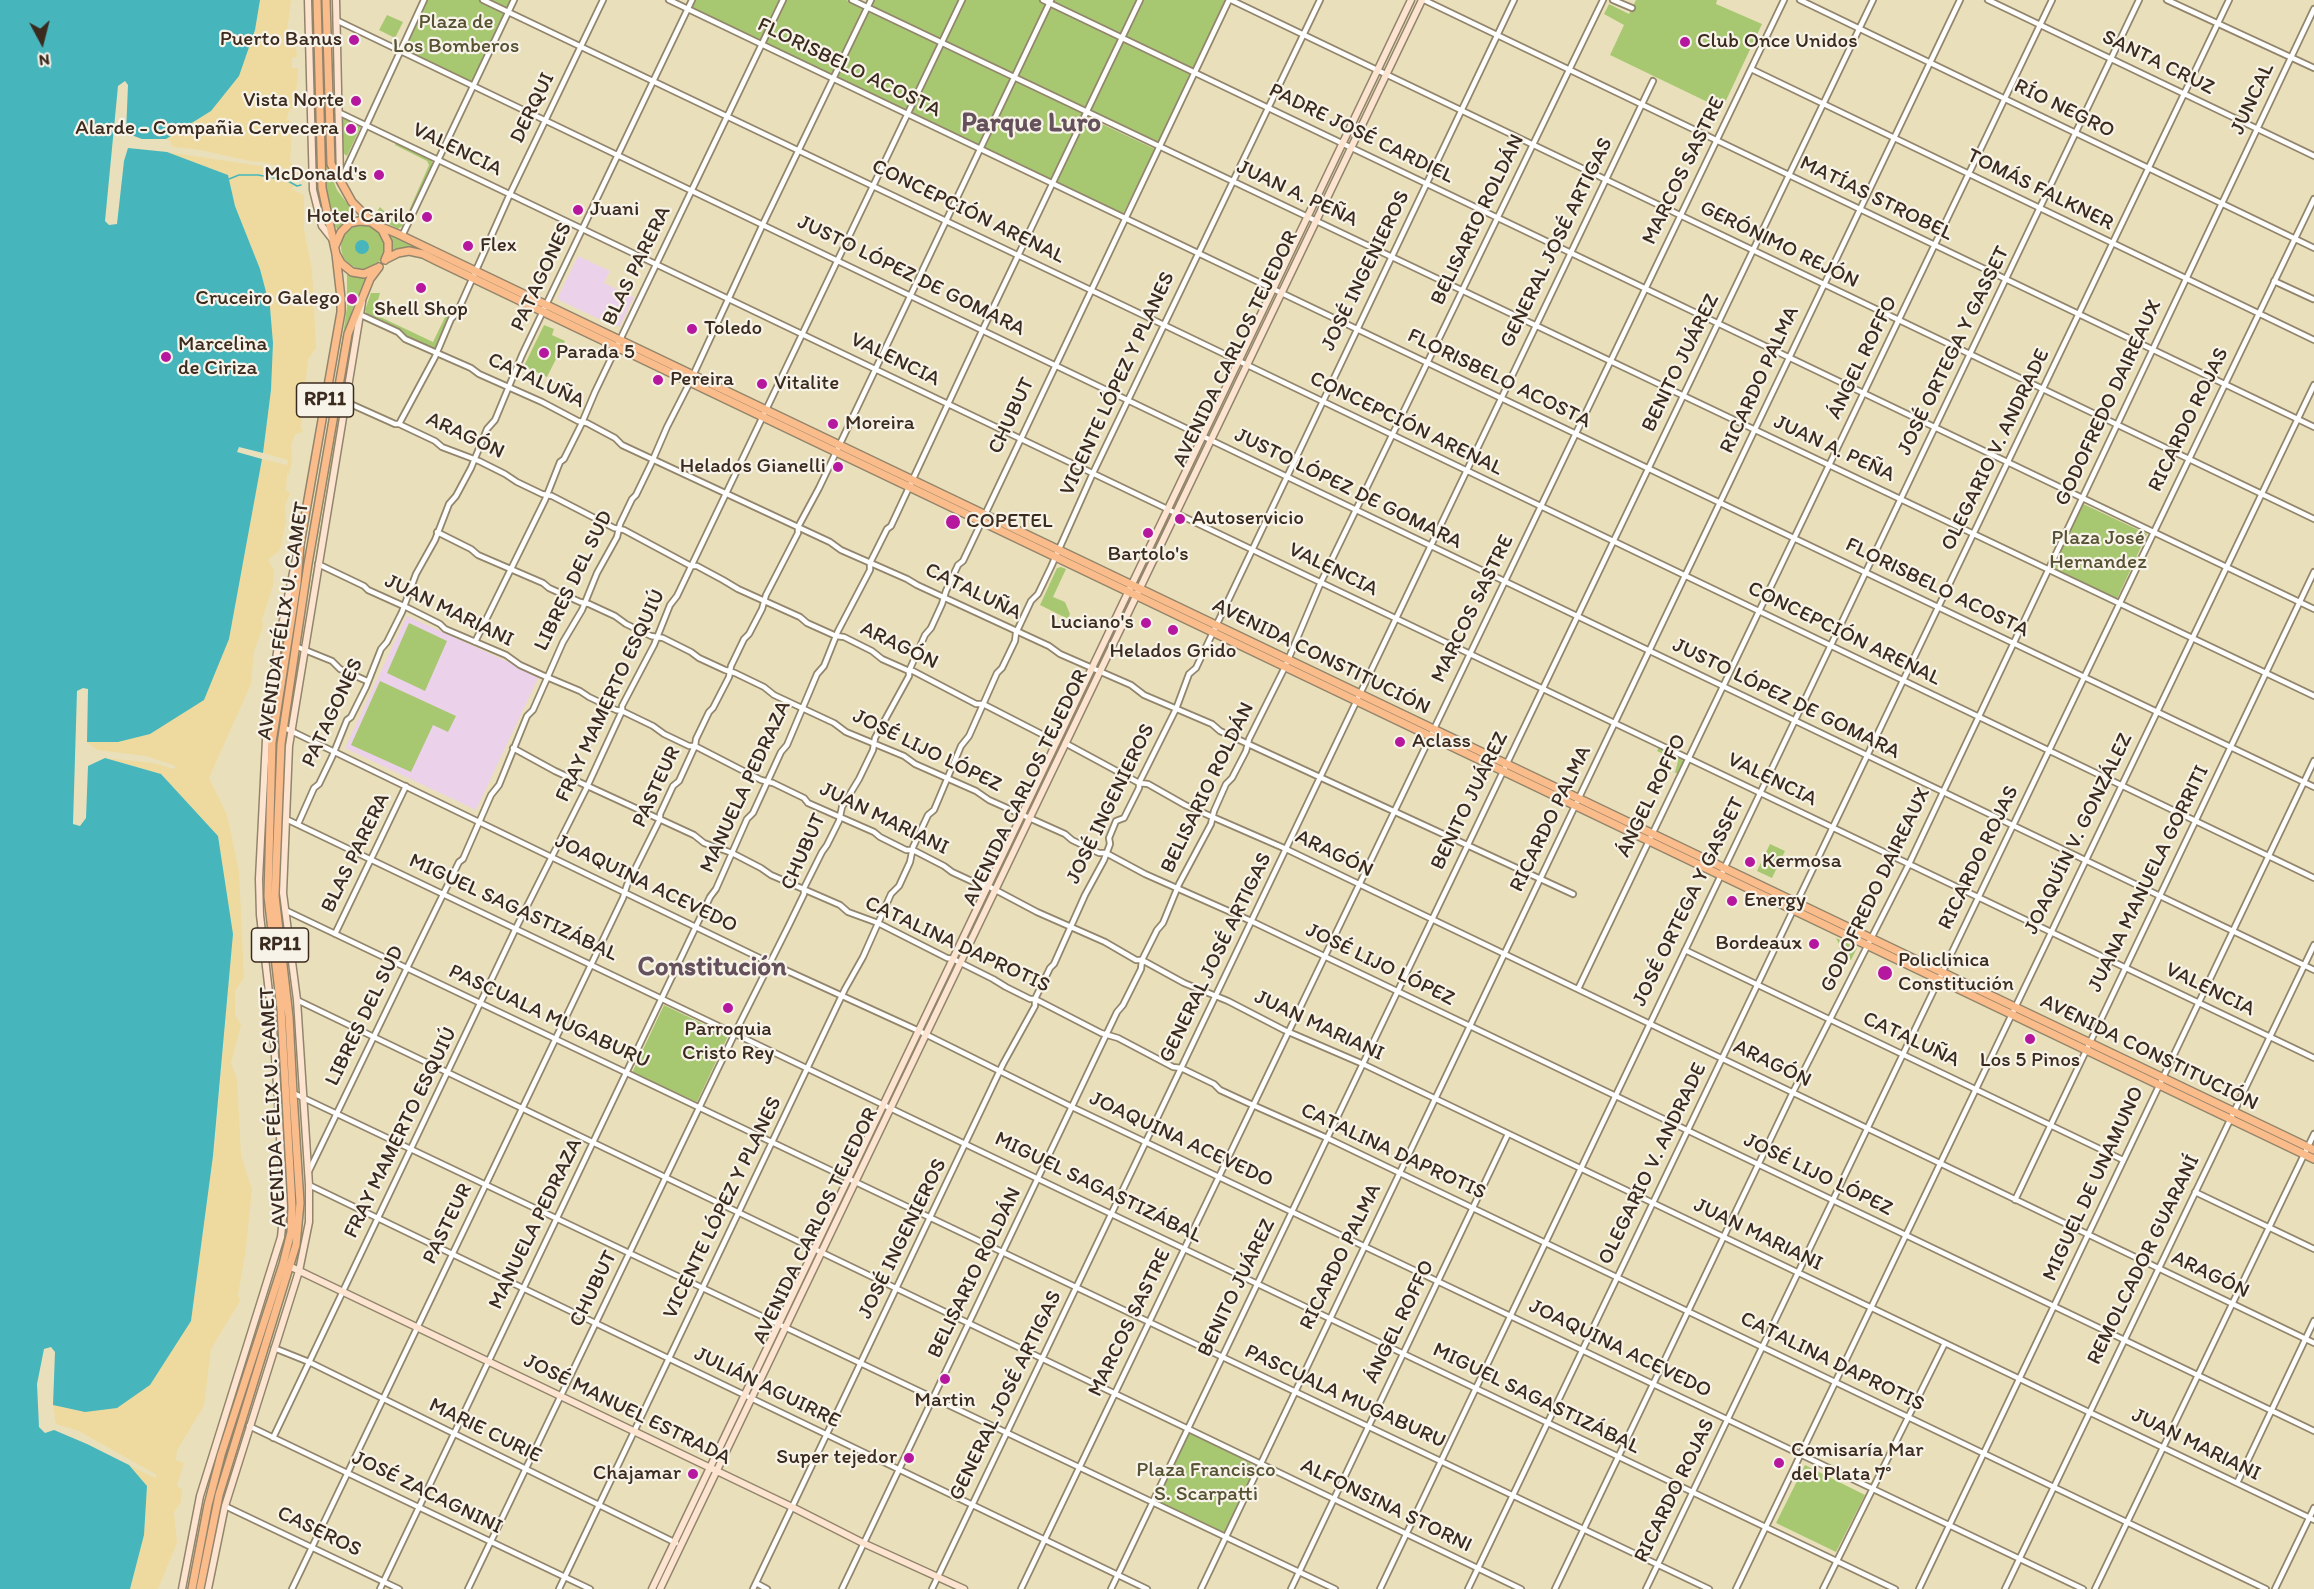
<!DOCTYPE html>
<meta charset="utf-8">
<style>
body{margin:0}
#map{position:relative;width:2314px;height:1589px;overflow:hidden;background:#e9e0bb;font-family:Itim,sans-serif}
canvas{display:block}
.north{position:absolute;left:12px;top:12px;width:60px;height:60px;-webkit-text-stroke:4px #f7f3e8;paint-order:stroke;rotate:173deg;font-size:16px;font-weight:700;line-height:24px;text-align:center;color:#3b2a1e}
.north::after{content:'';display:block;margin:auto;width:21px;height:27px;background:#3b2a1e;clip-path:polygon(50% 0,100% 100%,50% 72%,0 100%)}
</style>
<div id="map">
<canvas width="2314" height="1589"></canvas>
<div class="north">N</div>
</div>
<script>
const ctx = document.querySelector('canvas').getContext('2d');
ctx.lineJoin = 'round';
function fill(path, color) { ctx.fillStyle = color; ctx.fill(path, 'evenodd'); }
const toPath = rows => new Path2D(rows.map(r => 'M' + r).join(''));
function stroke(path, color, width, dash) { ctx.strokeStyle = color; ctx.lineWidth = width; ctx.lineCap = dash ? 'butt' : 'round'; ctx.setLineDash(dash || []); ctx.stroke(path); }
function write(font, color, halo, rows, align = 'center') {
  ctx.font = font + ' Itim,sans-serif'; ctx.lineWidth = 4.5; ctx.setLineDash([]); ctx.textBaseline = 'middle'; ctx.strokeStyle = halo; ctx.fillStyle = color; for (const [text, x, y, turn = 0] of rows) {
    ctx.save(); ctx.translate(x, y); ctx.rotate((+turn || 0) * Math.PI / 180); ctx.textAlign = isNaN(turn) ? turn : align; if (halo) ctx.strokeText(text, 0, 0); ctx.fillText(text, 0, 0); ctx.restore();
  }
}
const built = toPath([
 [578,256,610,271,604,283,634,297,620,326,614,326,559,300,558,297],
 [407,616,539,676,476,810,345,748]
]);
const green = toPath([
 [311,0,314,0,328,228,325,227,319,207,315,187],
 [426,0,512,0,474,83,402,49],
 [696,0,780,0,761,40,692,8],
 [786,0,846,0,864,8,832,75,765,43],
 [874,0,959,0,941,39,871,6],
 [965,0,1039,0,1046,3,1013,74,945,42],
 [1054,0,1137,0,1121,34,1053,2],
 [1144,0,1226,0,1193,69,1126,37],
 [1636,0,1717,0,1716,4,1762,24,1722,109,1610,55,1624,25,1604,14,1609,4,1629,14],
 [1050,7,1118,39,1085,108,1017,76],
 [869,12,938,44,906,110,837,78],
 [387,15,403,22,395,38,379,30],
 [1123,42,1191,73,1158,143,1090,112],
 [942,47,1010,79,979,145,911,113],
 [1015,81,1083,113,1051,179,984,148],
 [1087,117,1155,149,1123,214,1056,183],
 [344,118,361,126,347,156,343,153,342,119],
 [396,143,431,160,433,164,405,224,398,229,374,216,380,207,396,223,404,222,429,165,427,161,395,145],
 [327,153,330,172,337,190,356,215,337,229,334,225,326,191,324,154],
 '341 247a22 22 0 1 1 44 0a22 22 0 1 1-44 0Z',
 [394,235,467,270,466,271,401,249,393,251,391,236],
 [347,274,365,277,366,280,354,303,334,395,347,307],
 [371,293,380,293,374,314,433,342,447,313,451,315,435,348,432,350,406,338,367,316,365,310],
 [354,325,355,325,310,594,310,590],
 [544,325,554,329,552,335,565,341,547,377,524,366],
 [2079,502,2147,534,2117,599,2048,567],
 [1061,567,1066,569,1053,597,1065,602,1070,614,1068,619,1040,605,1057,568],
 [409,623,447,641,425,691,387,673],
 [300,654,290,721,289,722,299,655],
 [380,681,456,716,448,732,433,725,411,772,351,745],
 [1659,747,1682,759,1684,763,1679,774,1671,771,1675,772,1678,761,1657,751],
 [1770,844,1785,851,1772,878,1757,871],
 [1836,938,1857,948,1851,960,1839,954,1839,944],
 [664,1005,728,1036,697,1102,632,1073],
 [1188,1429,1257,1467,1225,1535,1153,1502],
 [1805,1465,1865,1495,1836,1552,1776,1523]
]);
const sand = toPath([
 [260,0,291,0,287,32,289,34,295,34,297,57,292,58,292,68,298,68,298,78,294,106,289,111,287,119,290,121,289,129,292,135,290,161,301,178,278,166,262,162,250,161,195,149,172,147,170,141,166,139,211,111,255,30],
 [167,152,274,168,294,177,295,184,292,189,304,195,304,230,312,270,316,348,308,359,301,427,303,432,295,434,291,446,292,461,289,474,287,473,286,490,290,493,285,506,286,521,280,550,268,560,274,570,273,586,262,620,263,627,254,651,251,684,209,778,227,815,239,871,244,978,235,991,235,1014,241,1025,231,1063,237,1079,241,1155,252,1190,245,1255,238,1295,240,1301,211,1349,204,1406,177,1450,176,1460,184,1463,177,1485,182,1490,181,1502,174,1512,177,1543,158,1589,130,1589,144,1535,147,1486,129,1465,155,1478,157,1475,79,1431,56,1424,53,1405,85,1412,191,1321,215,1143,233,934,218,836,161,774,105,758,153,763,174,769,176,766,146,756,97,750,87,742,118,742,229,639,262,459,287,465,288,460,263,453,271,390,273,343,270,307,260,269,235,206,228,175]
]);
const water = toPath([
 [0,0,260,0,255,30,239,76,211,111,166,139,142,139,126,133,128,85,125,81,118,86,105,221,109,225,117,224,124,161,128,148,167,152,228,175,235,206,260,269,270,307,273,343,271,390,263,453,239,447,237,452,262,459,229,639,204,700,150,734,118,742,87,742,88,689,83,688,77,691,73,824,80,826,86,818,88,766,105,758,161,774,218,836,233,934,213,1156,191,1321,150,1385,117,1408,85,1412,53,1405,55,1352,51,1347,44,1349,37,1384,39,1427,45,1433,54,1430,87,1444,129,1465,147,1486,144,1535,130,1589,0,1589],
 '355 247a7 7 0 1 1 14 0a7 7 0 1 1-14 0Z'
]);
const stream = toPath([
 [229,179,239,175,258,175,286,180,297,186,301,185]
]);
const minor = toPath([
 [483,0,1164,325,2314,878],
 [669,0,2314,787],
 [852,0,2314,696],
 [1043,0,2314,609],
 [1231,0,2314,519],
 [1424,0,2314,427],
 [1613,0,1632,8],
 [1800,0,2314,248],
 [1988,0,2314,156],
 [2167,0,2314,68],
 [336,20,2314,970],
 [1751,69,2314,340],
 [338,112,2314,1058],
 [341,180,424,0],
 [402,236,514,0],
 [2274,281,2313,299],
 [361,315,398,332,405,339,471,368,479,374,542,402,578,421,587,423,615,438,622,445,830,542,841,550,907,579,917,585,1049,646,1060,654,1131,685,1144,695,1212,724,1220,731,1573,894],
 [346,402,395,424,399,424,435,441,442,447,479,461,505,474,517,482,542,494,552,496,614,528,624,530,691,566,697,566,723,580,738,589,800,617,807,623,836,636,844,637,872,651,882,659,909,671,913,671,976,704,983,704,1057,742],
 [399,424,435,357,451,319,457,313,510,194,603,0],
 [437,532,471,549,478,555,543,583,549,588,580,602,589,604,615,616,626,624,651,636,663,638,691,652,699,658,725,670,735,673,764,687,774,695,834,723,846,732,904,756,915,764,976,791,989,800,1065,834,1072,840,1099,853,1106,853,1145,874,1251,921,2314,1431],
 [318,564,364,586,368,590,408,608,440,624,445,629,506,655,520,665,542,675,580,691,589,697,616,710,622,711,653,726,664,734,689,746,695,746,761,780,773,783,804,798,808,803,874,832,880,837,906,850,913,850,944,866,952,872,980,885,988,886,1037,912,1105,942,1136,960,1142,960,1184,983,1228,1001,1284,1030,1363,1064,2314,1520],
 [475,642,545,500,560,462,564,459,581,425,595,392,783,0],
 [295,646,332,661,340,669,367,681],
 [283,727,770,963,919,1031,1072,1107,2083,1589],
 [1065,743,1139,783,1148,784,1185,805,1286,849,2314,1343],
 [513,748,555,771,694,835,704,843,732,853,761,868,771,875,840,905,848,912,878,923,947,958,953,959,993,979,1006,987,1030,999,1035,999,1101,1033,1118,1038,1173,1067,1181,1068,1214,1084,1220,1090,1246,1102,1327,1138,2266,1589],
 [286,819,1895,1589],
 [298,824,314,788,319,784,332,757,347,720,351,717,366,687,381,649,387,642,402,612,416,574,435,540,449,504,456,496,471,468,487,429,495,420,522,355,692,0],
 [285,910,1709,1589],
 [335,934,406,786],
 [1685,950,2123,1160],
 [1578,989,2052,0],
 [297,1000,1521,1589],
 [293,1093,1335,1589],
 [308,1173,407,968,459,862,463,859,491,795,499,785,527,716,533,710,563,642,582,610,597,573,617,537,620,524,632,499,636,495,651,464,667,427,690,382,763,224,871,0],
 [309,1185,1147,1589],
 [2195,1192,2314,1249],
 [2015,1200,2314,572],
 [274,1348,309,1362,676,1543],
 [249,1426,590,1589],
 [273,1438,516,928,586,789,622,711,622,706,654,645,670,605,677,596,962,0],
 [2237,1483,2314,1321],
 [225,1506,399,1589],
 [756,1583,767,1589],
 [292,1589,623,898,627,885,660,819,660,814,673,786,679,781,695,746,696,739,709,712,713,708,729,677,731,666,744,639,749,634,762,609,766,595,798,533,798,527,819,488,1051,0],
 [380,1589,710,897,716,889,747,819,753,813,781,752,787,745,817,674,824,666,838,631,870,570,870,563,887,529,891,526,983,329,1140,0],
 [468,1589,735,1033,789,925,804,894,804,888,822,852,827,845,839,821,842,807,859,779,873,750,875,738,909,676,909,671,925,635,931,628,942,604,946,591,958,565,963,561,1229,0],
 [559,1589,845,989,863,957,891,894,899,886,910,862,913,847,928,815,934,810,961,746,969,736,997,673,1002,668,1015,641,1016,633,1031,601,1038,594,1051,567,1093,473,1320,0],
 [753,1589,1003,1064,1035,1006,1035,999,1050,968,1054,964,1085,895,1104,860,1110,844,1109,838,1116,821,1124,818,1139,788,1139,783,1176,709,1189,674,1196,668,1514,0],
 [842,1589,1117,1012,1123,1005,1141,969,1142,960,1157,930,1163,923,1179,884,1211,824,1214,811,1226,784,1232,778,1246,751,1249,739,1285,667,1321,582,1603,0],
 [932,1589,1653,81],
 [1021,1589,1784,0],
 [1111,1589,1873,0],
 [1201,1589,1960,0],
 [1291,1589,1508,1134],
 [1380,1589,2139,0],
 [1468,1589,2229,0],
 [1555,1589,1793,1092,1909,864,2314,9],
 [1646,1589,2314,199],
 [1736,1589,2314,385],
 [1823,1589,1945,1343],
 [1919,1589,2314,761],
 [2005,1589,2314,945],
 [2095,1589,2314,1134],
 [2275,1589,2314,1508]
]);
const secondary = toPath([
 [308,0,313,190,322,226,333,240],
 [336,0,340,179],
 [287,1265,792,1507,863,1543,964,1589],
 [182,1589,200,1496,281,1237,284,1207,277,1085,273,1027,260,915,259,879,267,720,279,639,297,554],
 [208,1589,225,1506,299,1271,309,1222,309,1185,297,1000,283,893,289,746,362,302],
 [652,1589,1411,0],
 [660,1589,1422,0]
]);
const primary = toPath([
 [317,0,322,188,336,254,341,263,352,272,364,274,377,268],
 [326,0,331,164,352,202,370,220],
 [379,226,398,234,2314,1150],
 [335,246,341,232,350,223,359,221,371,222,382,230,388,242,388,253,385,260],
 [386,259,398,253,409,251,423,254,437,261,2314,1159],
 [192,1589,208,1505,221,1455,283,1264,291,1232,292,1207,281,1009,268,896,272,742,297,583,300,545,341,312,341,298,336,254],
 [200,1589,219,1495,296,1245,300,1203,293,1093,289,1017,275,896,281,744,308,564,348,334,370,279,379,267]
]);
const markers = [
 [354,40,6,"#b5179e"],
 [1685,42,6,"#b5179e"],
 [356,101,6,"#b5179e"],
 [351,129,6,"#b5179e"],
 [379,175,6,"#b5179e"],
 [578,210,6,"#b5179e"],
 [427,217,6,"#b5179e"],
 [468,246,6,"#b5179e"],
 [421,288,6,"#b5179e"],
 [352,299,6,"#b5179e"],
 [692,329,6,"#b5179e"],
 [544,353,6,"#b5179e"],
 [166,357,6,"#b5179e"],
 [658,380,6,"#b5179e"],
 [762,384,6,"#b5179e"],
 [833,424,6,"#b5179e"],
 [838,467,6,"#b5179e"],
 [1180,519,6,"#b5179e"],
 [953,522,8,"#b5179e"],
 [1148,533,6,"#b5179e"],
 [1146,623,6,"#b5179e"],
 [1173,630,6,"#b5179e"],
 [1400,742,6,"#b5179e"],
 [1750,862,6,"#b5179e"],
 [1732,901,6,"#b5179e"],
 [1814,944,6,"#b5179e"],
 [1885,973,8,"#b5179e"],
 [728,1008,6,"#b5179e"],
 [2030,1039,6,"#b5179e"],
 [945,1379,6,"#b5179e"],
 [909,1458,6,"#b5179e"],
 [1779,1463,6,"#b5179e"],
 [693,1474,6,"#b5179e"]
];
const shields = [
 [325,400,57],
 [280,945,57]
];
const shieldNames = [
 ["RP11",325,400],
 ["RP11",280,945]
];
const parkNames = [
 ["Plaza de",456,23],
 ["Los Bomberos",456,47],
 ["Plaza José",2098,539],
 ["Hernandez",2098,563],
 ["Plaza Francisco",1206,1471],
 ["S. Scarpatti",1206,1495]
];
const poiNames = [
 ["Puerto Banus",342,40,"right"],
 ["Club Once Unidos",1697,42],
 ["Vista Norte",344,101,"right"],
 ["Alarde - Compañia Cervecera",339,129,"right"],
 ["McDonald's",367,175,"right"],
 ["Juani",590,210],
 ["Hotel Carilo",415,217,"right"],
 ["Flex",480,246],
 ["Cruceiro Galego",340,299,"right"],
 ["Shell Shop",421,310,"center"],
 ["Toledo",704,329],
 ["Marcelina",178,345],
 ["de Ciriza",178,369],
 ["Parada 5",556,353],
 ["Pereira",670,380],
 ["Vitalite",774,384],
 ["Moreira",845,424],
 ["Helados Gianelli",826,467,"right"],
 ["Autoservicio",1192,519],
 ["COPETEL",966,522],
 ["Bartolo's",1148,555,"center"],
 ["Luciano's",1134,623,"right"],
 ["Helados Grido",1173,652,"center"],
 ["Aclass",1412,742],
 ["Kermosa",1762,862],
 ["Energy",1744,901],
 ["Bordeaux",1802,944,"right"],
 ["Policlinica",1898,961],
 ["Constitución",1898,985],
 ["Parroquia",728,1030,"center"],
 ["Cristo Rey",728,1054,"center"],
 ["Los 5 Pinos",2030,1061,"center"],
 ["Martin",945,1401,"center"],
 ["Comisaría Mar",1791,1451],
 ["del Plata 7°",1791,1475],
 ["Super tejedor",897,1458,"right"],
 ["Chajamar",681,1474,"right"]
];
const streetNames = [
 ["SANTA CRUZ",2158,63,26],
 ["FLORISBELO ACOSTA",849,68,26],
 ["JUNCAL",2253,99,-65],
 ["DERQUI",533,108,-64],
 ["RÍO NEGRO",2064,109,26],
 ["PADRE JOSÉ CARDIEL",1361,134,26],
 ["VALENCIA",457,150,26],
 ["MARCOS SASTRE",1684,171,-64],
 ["TOMÁS FALKNER",2040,190,26],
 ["JUAN A. PEÑA",1297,194,25],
 ["MATÍAS STROBEL",1876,199,26],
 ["CONCEPCIÓN ARENAL",968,212,26],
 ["BELISARIO ROLDÁN",1478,220,-64],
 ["GENERAL JOSÉ ARTIGAS",1557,243,-64],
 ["GERÓNIMO REJÓN",1779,245,26],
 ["BLAS PARERA",637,266,-64],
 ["JOSÉ INGENIEROS",1366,271,-64],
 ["JUSTO LÓPEZ DE GOMARA",911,276,26],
 ["PATAGONES",542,277,-65],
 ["AVENIDA CARLOS TEJEDOR",1236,349,-64],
 ["JOSÉ ORTEGA Y GASSET",1954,351,-64],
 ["ÁNGEL ROFFO",1863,358,-64],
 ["VALENCIA",895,360,26],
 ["BENITO JUÁREZ",1681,363,-64],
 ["FLORISBELO ACOSTA",1499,379,26],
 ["RICARDO PALMA",1760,380,-65],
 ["CATALUÑA",536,381,25],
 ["VICENTE LÓPEZ Y PLANES",1118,384,-65],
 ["GODOFREDO DAIREAUX",2109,403,-65],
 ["CHUBUT",1012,416,-65],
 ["RICARDO ROJAS",2189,420,-64],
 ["CONCEPCIÓN ARENAL",1406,424,26],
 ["ARAGÓN",465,436,25],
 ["JUAN A. PEÑA",1834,449,25],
 ["OLEGARIO V. ANDRADE",1996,450,-64],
 ["JUSTO LÓPEZ DE GOMARA",1348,489,26],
 ["VALENCIA",1333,570,26],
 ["LIBRES DEL SUD",574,581,-64],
 ["FLORISBELO ACOSTA",1937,588,26],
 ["CATALUÑA",973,592,26],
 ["MARCOS SASTRE",1473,609,-64],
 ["JUAN MARIANI",449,611,26],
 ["AVENIDA FÉLIX U. CAMET",284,621,-81],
 ["CONCEPCIÓN ARENAL",1844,634,26],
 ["ARAGÓN",899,646,26],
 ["AVENIDA CONSTITUCIÓN",1321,657,26],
 ["FRAY MAMERTO ESQUIÚ",611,696,-65],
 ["JUSTO LÓPEZ DE GOMARA",1786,699,26],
 ["PATAGONES",333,713,-65],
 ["JOSÉ LIJO LÓPEZ",927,751,26],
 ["VALENCIA",1772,780,26],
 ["PASTEUR",657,787,-65],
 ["MANUELA PEDRAZA",746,787,-65],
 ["AVENIDA CARLOS TEJEDOR",1026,788,-64],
 ["BELISARIO ROLDÁN",1208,788,-64],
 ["ÁNGEL ROFFO",1652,796,-64],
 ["BENITO JUÁREZ",1470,801,-64],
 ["JOSÉ INGENIEROS",1111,804,-64],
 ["JUAN MARIANI",884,819,26],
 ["RICARDO PALMA",1551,819,-64],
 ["JOAQUÍN V. GONZÁLEZ",2079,834,-64],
 ["CHUBUT",804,852,-66],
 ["BLAS PARERA",356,853,-64],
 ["ARAGÓN",1334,854,26],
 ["RICARDO ROJAS",1979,858,-64],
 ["JUANA MANUELA GORRITI",2149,879,-64],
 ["JOAQUINA ACEVEDO",646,884,26],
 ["GODOFREDO DAIREAUX",1876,890,-64],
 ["JOSÉ ORTEGA Y GASSET",1689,902,-64],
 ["MIGUEL SAGASTIZÁBAL",513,908,25],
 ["CATALINA DAPROTIS",957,945,25],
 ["GENERAL JOSÉ ARTIGAS",1216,958,-64],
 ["JOSÉ LIJO LÓPEZ",1380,965,26],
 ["VALENCIA",2210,990,26],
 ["LIBRES DEL SUD",365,1016,-64],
 ["PASCUALA MUGABURU",549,1017,25],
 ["JUAN MARIANI",1319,1026,25],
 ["CATALUÑA",1911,1040,25],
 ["AVENIDA CONSTITUCIÓN",2149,1053,26],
 ["ARAGÓN",1772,1064,26],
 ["AVENIDA FÉLIX U. CAMET",274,1107,-93],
 ["FRAY MAMERTO ESQUIÚ",401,1133,-64],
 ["JOAQUINA ACEVEDO",1181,1140,25],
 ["CATALINA DAPROTIS",1393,1152,25],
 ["OLEGARIO V. ANDRADE",1653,1164,-64],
 ["JOSÉ LIJO LÓPEZ",1818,1175,26],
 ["MIGUEL DE UNAMUNO",2094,1184,-65],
 ["MIGUEL SAGASTIZÁBAL",1098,1188,26],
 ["VICENTE LÓPEZ Y PLANES",723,1208,-64],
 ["PASTEUR",448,1224,-64],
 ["MANUELA PEDRAZA",536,1224,-64],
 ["AVENIDA CARLOS TEJEDOR",816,1226,-64],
 ["JUAN MARIANI",1758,1235,26],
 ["JOSÉ INGENIEROS",903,1239,-64],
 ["RICARDO PALMA",1341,1257,-64],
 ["REMOLCADOR GUARANÍ",2144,1260,-64],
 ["BELISARIO ROLDÁN",975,1273,-64],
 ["ARAGÓN",2210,1275,26],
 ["BENITO JUÁREZ",1237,1288,-64],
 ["CHUBUT",594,1289,-64],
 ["ÁNGEL ROFFO",1400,1322,-64],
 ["MARCOS SASTRE",1130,1323,-64],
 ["JOAQUINA ACEVEDO",1620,1349,26],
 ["CATALINA DAPROTIS",1832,1362,26],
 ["JULIÁN AGUIRRE",767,1388,26],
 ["GENERAL JOSÉ ARTIGAS",1006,1396,-64],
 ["PASCUALA MUGABURU",1345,1397,25],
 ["MIGUEL SAGASTIZÁBAL",1536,1399,26],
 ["JOSÉ MANUEL ESTRADA",627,1410,26],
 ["MARIE CURIE",485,1431,26],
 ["JUAN MARIANI",2196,1445,26],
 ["RICARDO ROJAS",1675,1491,-64],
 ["JOSÉ ZACAGNINI",427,1493,26],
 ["ALFONSINA STORNI",1386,1506,26],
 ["CASEROS",319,1532,26]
];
const districtNames = [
 ["Parque Luro",1031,124],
 ["Constitución",712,968]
];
fill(built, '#ecd1ea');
fill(green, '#a7c871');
fill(sand, '#eeda9e');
fill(water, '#46b6bc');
stroke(stream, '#46b6bc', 1.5);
stroke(minor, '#92856c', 8);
stroke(secondary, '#92856c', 9);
stroke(primary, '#92856c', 10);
stroke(minor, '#fff', 4.5);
stroke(secondary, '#fde4d1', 6);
stroke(primary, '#fabc8b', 7);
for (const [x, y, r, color] of markers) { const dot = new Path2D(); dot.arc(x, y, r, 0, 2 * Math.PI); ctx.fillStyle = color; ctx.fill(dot); stroke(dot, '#f7f3e8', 2); }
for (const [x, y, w] of shields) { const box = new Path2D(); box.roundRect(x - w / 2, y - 17, w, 34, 4.5); ctx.fillStyle = '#f7f3e8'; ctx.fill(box); stroke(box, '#3b2a1e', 1.5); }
write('bold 20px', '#3b2a1e', null, shieldNames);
write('21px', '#565233', '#f7f3e8', parkNames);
write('21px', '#3b2a1e', '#f7f3e8', poiNames, 'left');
write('21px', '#3b2a1e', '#f7f3e8', streetNames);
write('bold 27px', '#65515b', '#f7f3e8', districtNames);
</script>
